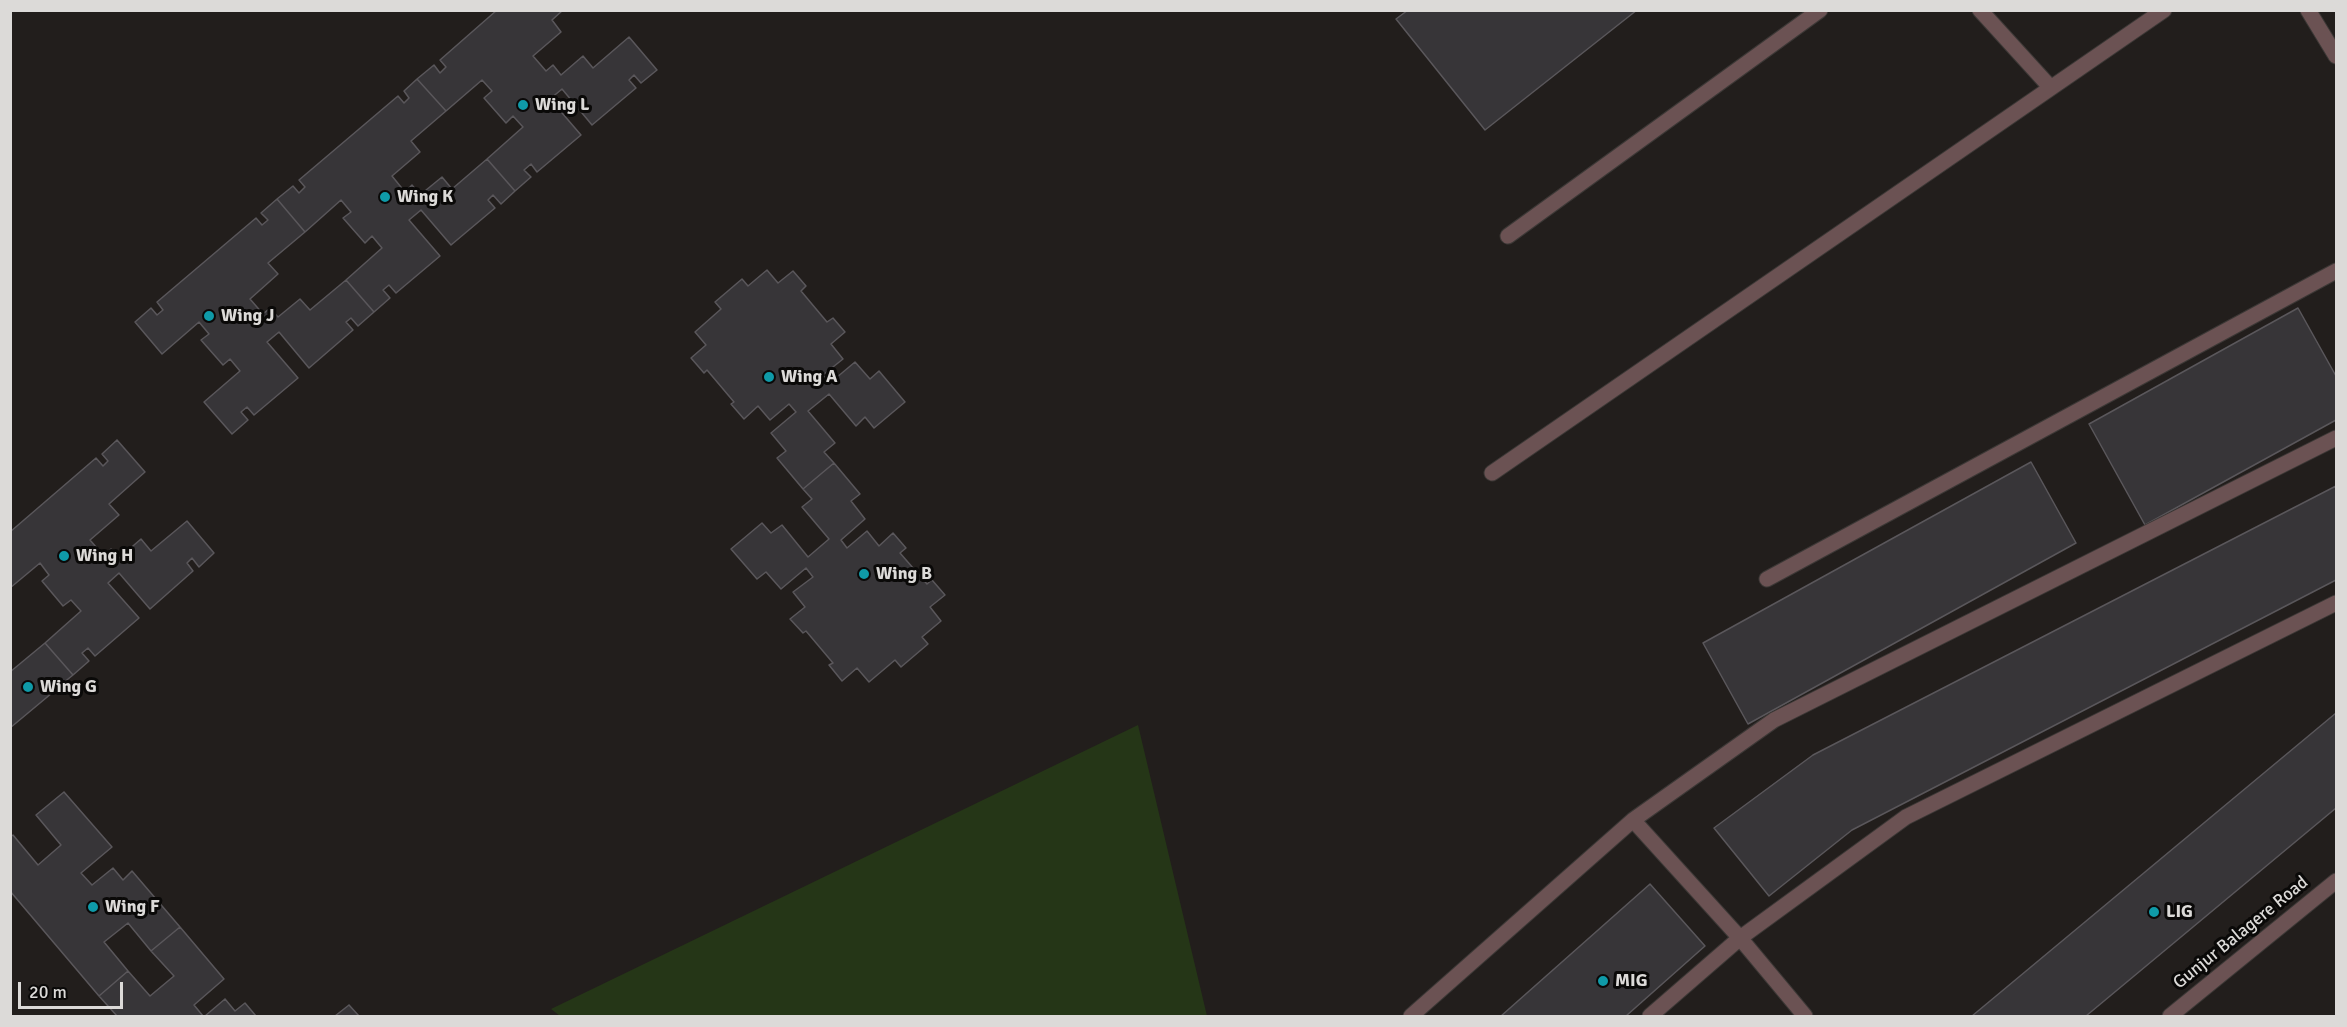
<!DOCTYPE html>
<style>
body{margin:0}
#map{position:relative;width:2347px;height:1027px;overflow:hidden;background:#221e1c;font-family:Signika,sans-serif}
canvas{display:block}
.frame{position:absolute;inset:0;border:12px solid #dcdad8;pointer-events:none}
.scale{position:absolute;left:18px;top:982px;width:105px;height:27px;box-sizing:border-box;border:3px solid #dcdad8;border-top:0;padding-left:8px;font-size:18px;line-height:21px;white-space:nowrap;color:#dcdad8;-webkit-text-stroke:4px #0a0908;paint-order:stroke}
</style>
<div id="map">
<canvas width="2347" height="1027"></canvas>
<div class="frame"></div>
<div class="scale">20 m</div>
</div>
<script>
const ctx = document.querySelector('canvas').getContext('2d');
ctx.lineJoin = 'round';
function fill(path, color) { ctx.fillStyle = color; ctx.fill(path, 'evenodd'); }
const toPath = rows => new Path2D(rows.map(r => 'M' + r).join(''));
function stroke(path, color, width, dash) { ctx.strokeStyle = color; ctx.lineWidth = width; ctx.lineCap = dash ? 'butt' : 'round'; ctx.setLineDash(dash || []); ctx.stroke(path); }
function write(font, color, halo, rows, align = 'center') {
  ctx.font = font + ' Signika,sans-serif'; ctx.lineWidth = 6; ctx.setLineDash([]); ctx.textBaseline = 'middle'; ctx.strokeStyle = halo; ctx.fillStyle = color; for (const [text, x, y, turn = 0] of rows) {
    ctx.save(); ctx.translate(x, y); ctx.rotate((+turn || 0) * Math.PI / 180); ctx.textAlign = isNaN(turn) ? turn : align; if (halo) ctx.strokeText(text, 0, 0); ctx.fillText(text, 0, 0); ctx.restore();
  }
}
const green = toPath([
 [1138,725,1207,1016,560,1016,551,1009]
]);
const building = toPath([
 [497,10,563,10,552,20,561,32,533,56,546,71,553,65,561,75,583,56,593,68,629,37,657,70,641,83,634,75,629,80,636,88,592,125,562,89,550,99,581,135,537,172,531,164,524,170,531,177,515,191,487,159,523,127,513,116,506,123,484,98,492,91,482,80,446,111,417,79,434,65,440,73,446,67,440,60,497,10],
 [1408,10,1637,10,1485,130,1396,19,1408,10],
 [417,79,446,111,411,141,420,152,392,176,405,192,412,185,420,195,442,177,452,189,487,159,515,191,501,204,493,195,488,200,495,208,451,245,421,210,409,220,440,256,396,293,389,285,383,290,390,298,374,312,346,280,382,248,372,236,365,243,343,218,351,212,341,200,305,232,277,199,293,186,299,193,305,187,299,180,398,96,404,103,409,98,404,91,417,79],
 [277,199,305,232,268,263,278,274,250,299,263,314,270,308,278,317,300,299,310,310,346,280,374,312,358,326,351,318,346,322,353,330,309,368,279,332,267,342,298,378,254,415,247,407,241,412,248,420,232,434,204,402,240,371,230,359,223,365,201,340,209,334,199,322,162,354,135,322,151,308,157,315,163,310,157,302,256,218,262,225,268,220,261,213,277,199],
 [767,270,778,283,793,271,806,286,801,291,827,322,833,318,845,332,831,344,843,359,823,375,830,383,855,362,870,379,879,371,905,402,874,428,865,417,856,426,829,394,808,411,835,443,824,452,834,463,803,489,777,458,786,451,771,433,796,412,789,404,770,420,758,406,744,419,731,404,734,402,707,370,704,373,691,358,706,345,695,332,721,309,715,302,742,279,748,286,767,270],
 [2298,308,2336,376,2336,420,2145,525,2089,424,2298,308],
 [117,440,145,472,109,504,119,515,90,540,103,555,111,549,119,558,141,539,151,551,187,521,214,553,199,567,192,558,187,563,193,571,150,609,119,573,108,583,139,618,95,656,88,648,82,653,89,661,73,675,45,643,81,611,71,600,63,606,42,581,49,575,40,563,10,588,10,532,96,458,103,466,108,461,102,454,117,440],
 [2031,462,2076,543,1748,724,1703,643,2031,462],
 [834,463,860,494,851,501,865,519,841,540,847,548,867,531,879,546,893,533,906,548,900,553,927,584,932,580,945,595,930,607,941,621,922,637,928,644,901,667,895,660,869,682,857,668,842,681,829,665,833,663,806,631,803,633,790,619,805,607,793,592,813,577,806,568,781,589,766,572,757,579,731,549,762,523,771,533,782,525,808,557,829,539,802,507,812,499,803,489,834,463],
 [2336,486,2336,580,1852,830,1769,896,1714,828,1813,755,2336,486],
 [45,643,73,675,57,688,50,680,45,685,52,693,10,728,10,672,45,643],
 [2336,713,2336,808,2086,1016,1972,1016,2336,713],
 [64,792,112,847,81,873,92,885,113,868,123,880,132,871,180,927,151,951,128,923,104,942,128,971,99,996,10,891,10,837,13,835,38,865,61,845,36,815,64,792],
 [1650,884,1705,946,1626,1016,1501,1016,1650,884],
 [180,927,224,979,194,1005,203,1016,117,1016,99,996,128,971,150,996,174,976,151,951,180,927],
 [225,999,235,1011,245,1003,256,1016,205,1016,225,999],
 [349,1005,359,1016,335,1016,349,1005]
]);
const minor = toPath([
 [1980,10,2051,88],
 [2308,10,2336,56],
 [1508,236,1820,10],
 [1492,473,2164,10],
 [1767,579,2336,271],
 [1633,820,1740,938,1805,1016],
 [1411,1016,1633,820,1774,720,2336,438],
 [1650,1016,1740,938,1906,817,2336,603],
 [2170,1016,2336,881]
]);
const markers = [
 [523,105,6,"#0f9aa8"],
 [385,197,6,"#0f9aa8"],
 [209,316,6,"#0f9aa8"],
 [769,377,6,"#0f9aa8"],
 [64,556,6,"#0f9aa8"],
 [864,574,6,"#0f9aa8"],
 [28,687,6,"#0f9aa8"],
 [93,907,6,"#0f9aa8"],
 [2154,912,6,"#0f9aa8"],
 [1603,981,6,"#0f9aa8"]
];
const poiNames = [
 ["Wing L",535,105],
 ["Wing K",397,197],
 ["Wing J",221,316],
 ["Wing A",781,377],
 ["Wing H",76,556],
 ["Wing B",876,574],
 ["Wing G",40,687],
 ["Wing F",105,907],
 ["LIG",2166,912],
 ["MIG",1615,981]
];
const streetNames = [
 ["Gunjur Balagere Road",2241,933,-39]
];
fill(green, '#253617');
fill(building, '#373538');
stroke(building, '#5a575b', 1.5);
stroke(minor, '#3c3836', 17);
stroke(minor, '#6b5253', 15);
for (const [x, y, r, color] of markers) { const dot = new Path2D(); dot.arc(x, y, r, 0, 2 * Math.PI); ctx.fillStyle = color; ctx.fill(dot); stroke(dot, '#0a0908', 2); }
write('bold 18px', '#dcdad8', '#0a0908', poiNames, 'left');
write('18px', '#dcdad8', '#0a0908', streetNames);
</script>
